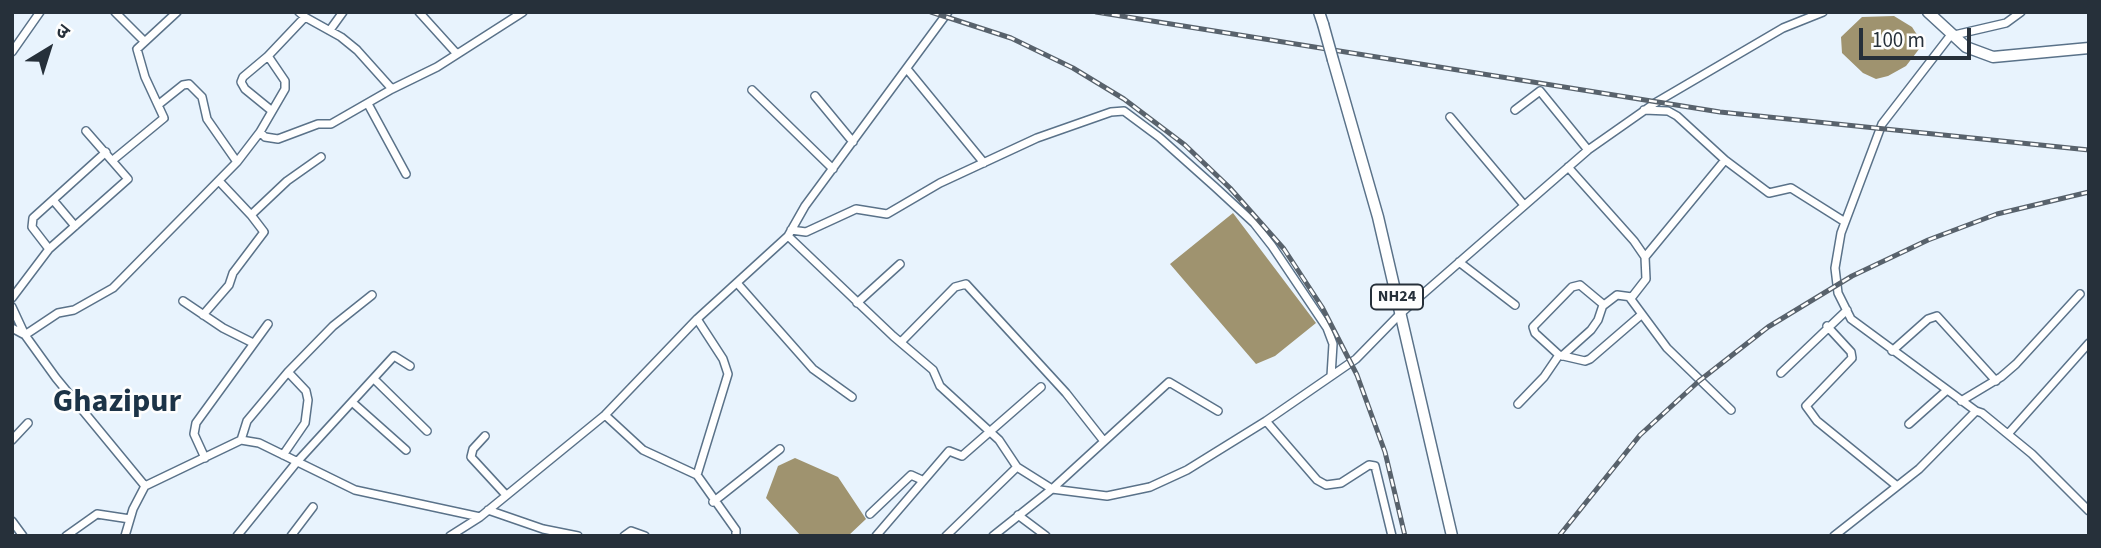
<!DOCTYPE html>
<meta charset="utf-8">
<style>
body{margin:0}
#map{position:relative;width:2101px;height:548px;overflow:hidden;background:#e8f3fd;font-family:"Source Sans 3","Noto Sans Devanagari",sans-serif}
canvas{display:block}
.frame{position:absolute;inset:0;border:14px solid #26303a;pointer-events:none}
.north{position:absolute;left:14px;top:14px;width:70px;height:70px;-webkit-text-stroke:5px #fefefe;paint-order:stroke;rotate:38deg;font-size:19px;font-weight:700;line-height:28px;text-align:center;color:#26303a}
.north::after{content:'';display:block;margin:auto;width:24px;height:32px;background:#26303a;clip-path:polygon(50% 0,100% 100%,50% 72%,0 100%)}
.scale{position:absolute;left:1859px;top:28px;width:112px;height:32px;box-sizing:border-box;border:4px solid #26303a;border-top:0;padding-left:9px;font-size:21px;line-height:24px;white-space:nowrap;color:#26303a;-webkit-text-stroke:5px #fefefe;paint-order:stroke}
</style>
<div id="map">
<canvas width="2101" height="548"></canvas>
<div class="frame"></div>
<div class="north">उ</div>
<div class="scale">100 m</div>
</div>
<script>
const ctx = document.querySelector('canvas').getContext('2d');
ctx.lineJoin = 'round';
function fill(path, color) { ctx.fillStyle = color; ctx.fill(path, 'evenodd'); }
const toPath = rows => new Path2D(rows.map(r => 'M' + r).join(''));
function stroke(path, color, width, dash) { ctx.strokeStyle = color; ctx.lineWidth = width; ctx.lineCap = dash ? 'butt' : 'round'; ctx.setLineDash(dash || []); ctx.stroke(path); }
function write(font, color, halo, rows, align = 'center') {
  ctx.font = font + ' "Source Sans 3",sans-serif'; ctx.lineWidth = 5; ctx.setLineDash([]); ctx.textBaseline = 'middle'; ctx.strokeStyle = halo; ctx.fillStyle = color; for (const [text, x, y, turn = 0] of rows) {
    ctx.save(); ctx.translate(x, y); ctx.rotate((+turn || 0) * Math.PI / 180); ctx.textAlign = isNaN(turn) ? turn : align; if (halo) ctx.strokeText(text, 0, 0); ctx.fillText(text, 0, 0); ctx.restore();
  }
}
const water = toPath([
 [1894,16,1912,27,1923,44,1906,66,1888,76,1876,79,1863,73,1842,53,1841,37,1862,17],
 [1233,213,1316,323,1275,356,1256,364,1170,264],
 [795,458,838,477,866,519,848,536,801,536,766,498,778,466]
]);
const minor = toPath([
 [115,12,144,41],
 [419,12,457,54],
 [330,30,343,12],
 [12,52,40,12],
 [268,56,243,77,241,82,245,89,272,111],
 [907,69,984,163],
 [392,89,437,67,523,12],
 [752,90,833,169],
 [815,96,853,142],
 [368,104,406,174],
 [158,105,183,85,189,84,202,97,207,119,237,162],
 [1515,110,1540,91,1588,150],
 [1644,110,1668,111,1677,116,1725,160,1645,257],
 [1450,117,1524,205],
 [260,132,265,137,278,139,318,124,331,124,392,89,357,50,341,37,305,17],
 [113,160,164,118,145,77,137,49,177,12],
 [1725,160,1769,193,1791,188,1845,222],
 [219,181,251,215,287,181,321,157],
 [53,200,75,226],
 [791,230,806,232,856,209,887,214,940,183,1037,138,1111,112,1124,111,1159,137,1215,187,1254,223,1272,246,1327,328,1333,344,1331,376],
 [788,236,893,336,933,370,940,386,999,440,1017,467,1052,489,1169,382,1218,411],
 [49,249,32,227,33,218,106,152],
 [1459,262,1515,305],
 [737,283,813,369,852,397],
 [12,298,49,249,128,179,86,131],
 [1630,298,1667,348,1731,410],
 [183,301,223,328,253,343],
 [857,303,900,264],
 [12,307,25,335,56,378,145,486,133,509,125,536],
 [203,315,229,285,233,273,264,232,251,215],
 [697,319,723,359,728,374,697,475,736,530,736,536],
 [1827,326,1851,352,1852,358,1806,406,1817,421,1897,486],
 [12,328,25,335,58,313,74,310,113,288,237,162,260,132,285,89,285,81,268,56,305,17,299,12],
 [901,342,955,287,966,284,1066,393,1103,440],
 [1892,351,1928,319,1937,316,1996,381],
 [1559,355,1585,361,1590,359,1641,315],
 [1562,356,1591,330,1598,320,1603,305],
 [1781,373,1847,310],
 [374,379,427,431],
 [1961,401,2001,377,2016,364,2080,294],
 [352,402,406,450],
 [1518,404,1544,377,1559,355,1535,333,1533,327,1572,287,1580,285,1604,305,1617,295,1632,297,1646,279,1645,257,1634,241,1568,167],
 [1976,411,1851,319,1838,293,1835,268,1841,233,1882,124,1950,36,2006,23,2021,12],
 [605,415,643,450,697,475],
 [1266,421,1317,480,1326,485,1341,483,1369,465,1375,466,1392,536],
 [1909,424,1946,391],
 [2008,434,2089,343],
 [485,436,473,449,471,457,506,495],
 [12,440,28,423],
 [241,440,247,421,288,372,333,326,372,295],
 [283,455,305,423,308,400,306,391,288,372],
 [205,458,194,434,196,423,268,324],
 [145,486,241,440,259,443,355,490,480,517,605,415,697,319,788,236,805,206,948,12],
 [713,502,780,449],
 [488,510,543,529,578,536],
 [870,514,911,475,922,480],
 [1018,515,1046,536],
 [12,521,23,536],
 [66,536,97,514,130,519],
 [237,536,296,463,394,356,410,366],
 [291,536,313,507],
 [450,536,480,517],
 [624,536,631,531,645,536],
 [876,536,949,451,962,456,1041,387],
 [946,536,1017,467],
 [993,536,1052,489,1107,496,1150,487,1187,470,1266,421,1356,359,1401,313,1588,150,1655,103,1783,28,1823,12],
 [1834,536,1919,469,1976,411,1982,413,2032,454,2089,511]
]);
const highway = toPath([
 [1319,12,1323,24],
 [1928,12,1966,47,1993,57,2089,48],
 [1333,60,1378,217,1452,536]
]);
const rail = toPath([
 [931,12,1011,38,1073,68,1124,99,1185,145,1230,188,1284,249,1322,307,1357,375,1385,452,1405,536],
 [1096,12,1720,112,2089,150],
 [1559,536,1640,435,1699,381,1768,327,1852,276,1928,240,1997,214,2089,192]
]);
const highwayBridge = toPath([
 [1323,24,1333,60]
]);
const shields = [
 [1397,297,52]
];
const shieldNames = [
 ["NH24",1397,297]
];
const townNames = [
 ["Ghazipur",117,404]
];
fill(water, '#9f936f');
stroke(minor, '#5a7289', 10);
stroke(highway, '#5a7289', 13);
stroke(minor, '#fff', 7);
stroke(highway, '#fff', 10);
stroke(rail, '#58626c', 5);
stroke(rail, '#fefefe', 2.5, [8]);
stroke(highwayBridge, '#5a7289', 13, []);
stroke(highwayBridge, '#fff', 10);
for (const [x, y, w] of shields) { const box = new Path2D(); box.roundRect(x - w / 2, y - 12.5, w, 25, 5); ctx.fillStyle = '#fefefe'; ctx.fill(box); stroke(box, '#26303a', 2); }
write('bold 16px', '#26303a', null, shieldNames);
write('bold 32px', '#1c3347', '#fefefe', townNames);
</script>
